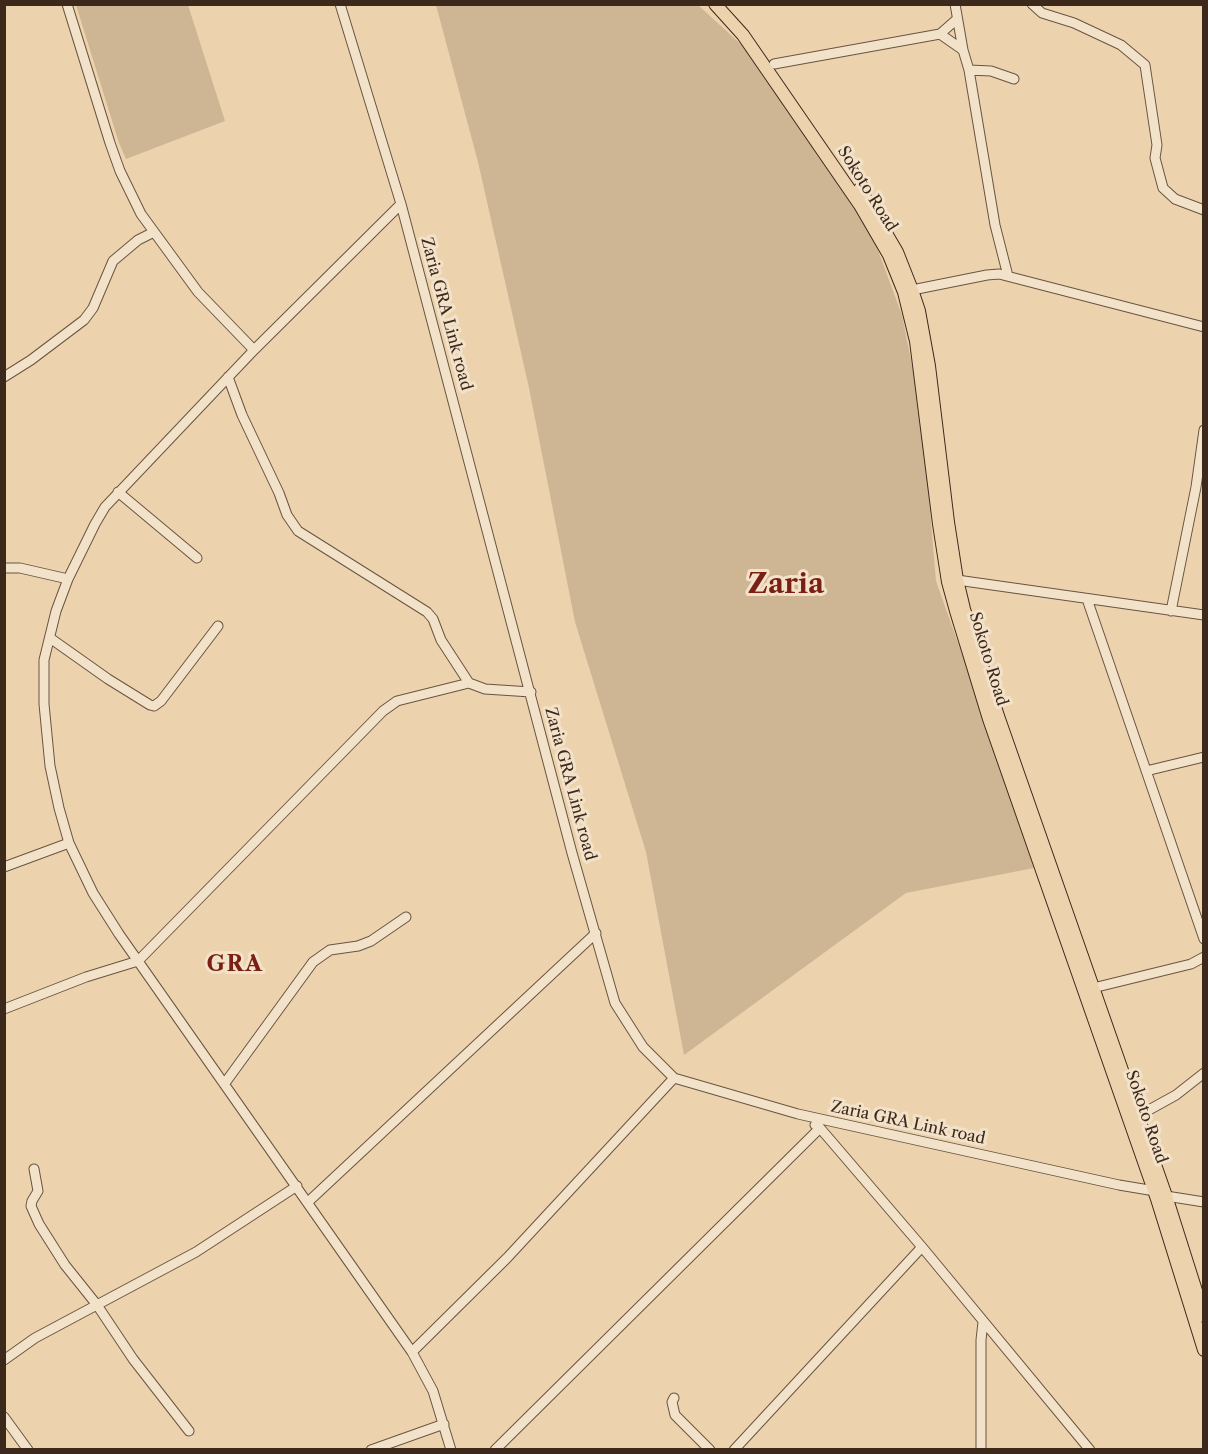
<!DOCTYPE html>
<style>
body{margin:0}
#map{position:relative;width:1208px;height:1454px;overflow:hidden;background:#ecd3ae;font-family:"Libre Caslon Text",serif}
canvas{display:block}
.frame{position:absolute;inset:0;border:6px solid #3d291c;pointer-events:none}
</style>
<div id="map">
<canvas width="1208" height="1454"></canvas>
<div class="frame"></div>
</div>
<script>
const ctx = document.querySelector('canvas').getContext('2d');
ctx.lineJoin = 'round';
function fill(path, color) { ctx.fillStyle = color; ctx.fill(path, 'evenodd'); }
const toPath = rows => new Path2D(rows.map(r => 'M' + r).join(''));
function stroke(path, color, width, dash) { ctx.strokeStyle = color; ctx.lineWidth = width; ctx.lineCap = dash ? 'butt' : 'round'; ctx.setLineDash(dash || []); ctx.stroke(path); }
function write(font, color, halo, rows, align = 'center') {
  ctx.font = font + ' "Libre Caslon Text",serif'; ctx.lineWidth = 6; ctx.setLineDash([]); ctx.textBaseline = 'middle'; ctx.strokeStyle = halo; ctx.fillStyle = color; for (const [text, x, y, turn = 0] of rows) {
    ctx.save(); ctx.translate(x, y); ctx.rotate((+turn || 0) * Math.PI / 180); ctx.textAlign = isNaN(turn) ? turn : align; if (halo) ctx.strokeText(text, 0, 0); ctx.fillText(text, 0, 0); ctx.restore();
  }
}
const green = toPath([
 [76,5,188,5,225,121,126,159,119,143],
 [436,5,698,5,744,47,872,234,902,315,922,416,936,581,991,736,1034,868,906,893,684,1055,646,852,575,622,529,388,478,162]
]);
const minor = toPath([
 [67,4,110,143,120,171,141,214,198,292,254,350],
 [340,4,401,204,572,853,615,1003,643,1047,674,1078,798,1114,1119,1185,1155,1191],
 [955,4,963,50,969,70,995,225,1008,276],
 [1032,4,1042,13,1074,23,1121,45,1145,65,1157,145,1155,158,1163,188,1175,199,1204,210],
 [940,34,963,50],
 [774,64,940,34,957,19],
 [969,70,991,71,1014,79],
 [401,204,254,350,105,507,95,524,68,579,56,611,44,660,44,704,50,766,59,808,69,843,93,893,119,934,412,1352,433,1391,451,1450],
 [912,290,987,275,999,274,1204,327],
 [4,377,31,360,84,320,93,308,113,261,138,240,154,232],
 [228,377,242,415,279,493,287,515,298,531,427,612,433,619,441,640,469,683],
 [118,492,197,558],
 [4,568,20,568,68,579],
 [957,580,1204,615],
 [1087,599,1204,939],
 [1171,611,1196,487,1204,430],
 [50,638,108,679,150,705,154,706,161,701,218,626],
 [1146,771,1204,757],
 [4,867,69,843],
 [1093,988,1191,964,1204,957],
 [4,1009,86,977,138,961,383,711,397,701,469,683,485,689,531,692],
 [225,1083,313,962,330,950,358,946,371,941,406,917],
 [1138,1116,1176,1095,1204,1073],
 [815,1125,820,1128,922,1247,1090,1450],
 [34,1169,38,1191,32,1201,31,1206,39,1224,65,1265,97,1305,133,1359,189,1431],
 [1166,1196,1204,1202],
 [308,1202,596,933],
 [412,1352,507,1258,674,1078],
 [4,1360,35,1338,196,1252,297,1186],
 [674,1398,672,1402,675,1415,710,1450],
 [4,1417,28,1450],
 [371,1450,444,1424],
 [495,1450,820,1128],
 [734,1450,922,1247],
 [981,1450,981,1340,983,1322]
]);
const major = toPath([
 [715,4,743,35,860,205,889,255,904,292,916,341,939,524,948,582,956,611,989,719,1157,1199,1204,1350],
 [860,189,897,252,912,290,919,311,929,366,948,522,957,580,964,609,998,716,1166,1196,1204,1316]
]);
const streetNames = [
 ["Sokoto Road",867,189,58],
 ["Zaria GRA Link road",446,314,75],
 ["Sokoto Road",988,659,73],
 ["Zaria GRA Link road",570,784,75],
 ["Sokoto Road",1146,1117,71],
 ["Zaria GRA Link road",908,1123,12]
];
const districtNames = [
 ["GRA",235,965]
];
const townNames = [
 ["Zaria",786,585]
];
fill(green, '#ceb695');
stroke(minor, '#695440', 11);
stroke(major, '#3d291c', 14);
stroke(minor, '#f3e2ca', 9);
stroke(major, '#ecd3ae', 12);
write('16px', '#3d291c', '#f3e2ca', streetNames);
ctx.letterSpacing = '1.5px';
write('bold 22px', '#7a1f14', '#f3e2ca', districtNames);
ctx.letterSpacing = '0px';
write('bold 28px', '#7a1f14', '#f3e2ca', townNames);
</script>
